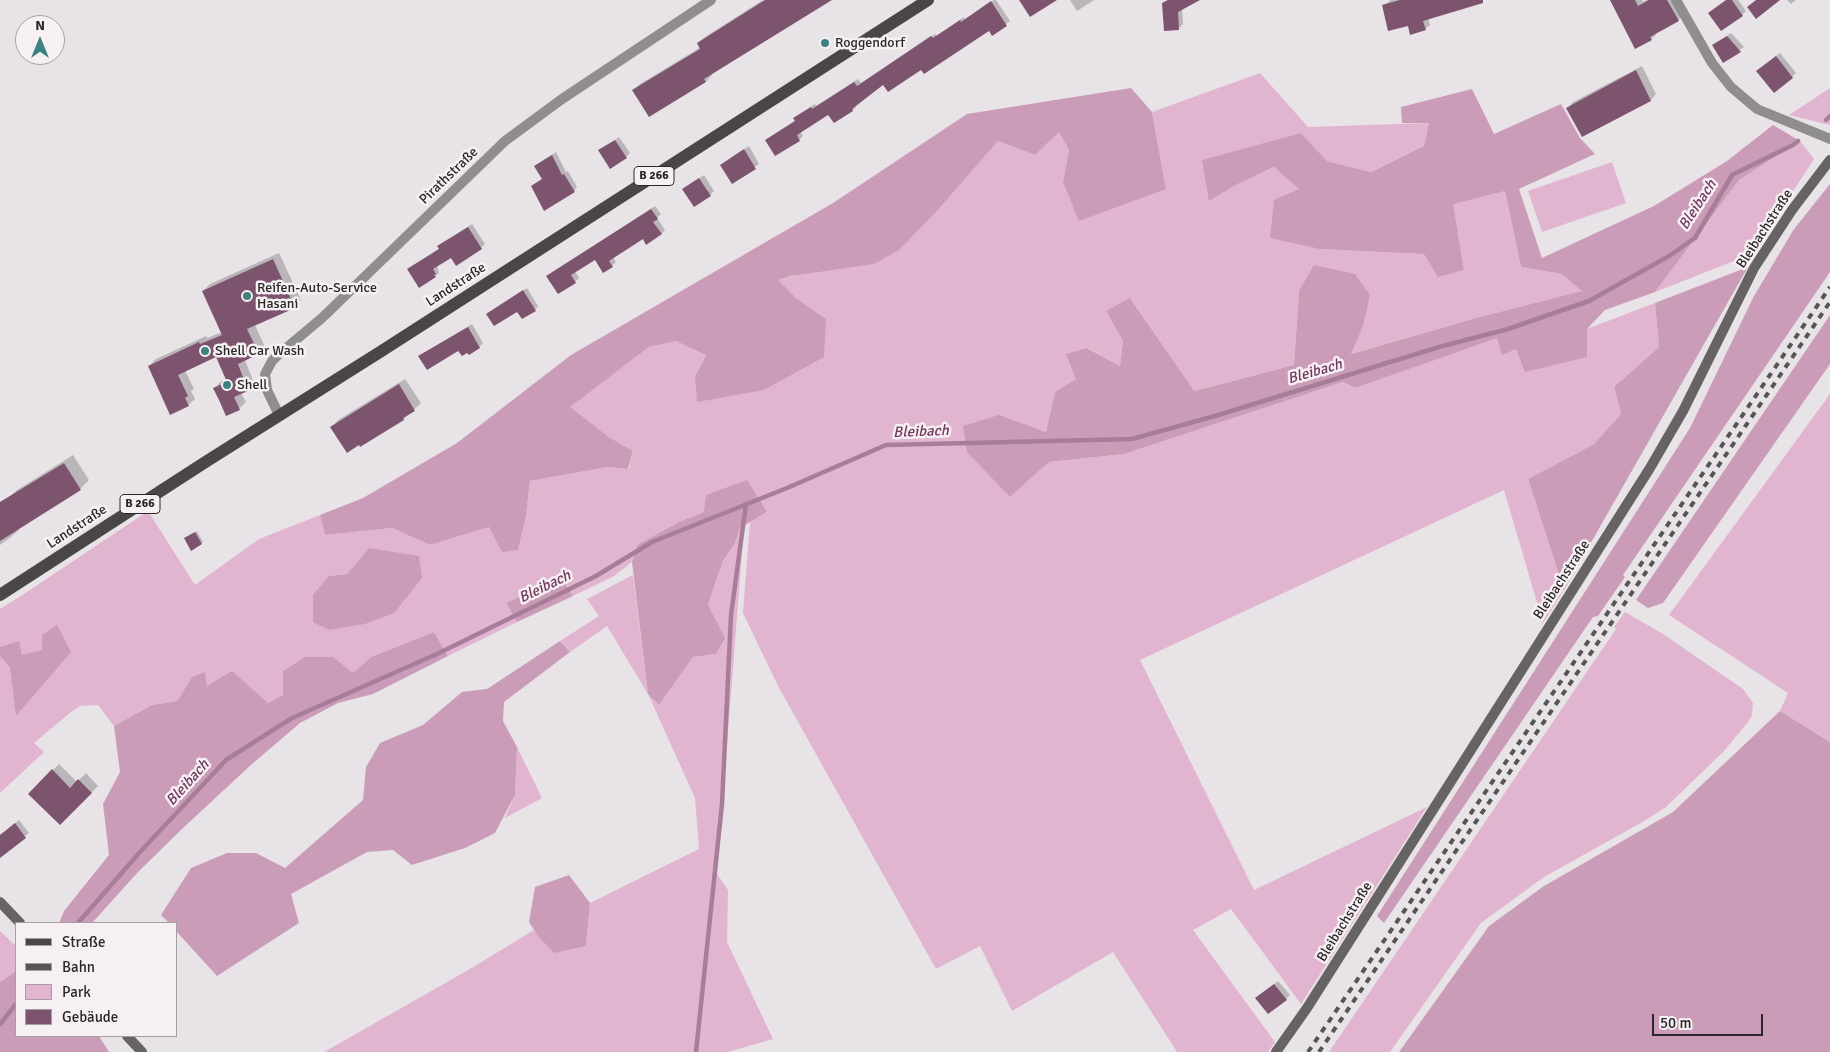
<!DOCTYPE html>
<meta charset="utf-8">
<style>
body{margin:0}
#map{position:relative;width:1830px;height:1052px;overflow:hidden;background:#e8e3e6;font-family:Signika,sans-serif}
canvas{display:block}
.legend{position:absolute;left:15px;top:922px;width:162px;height:115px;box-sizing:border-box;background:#f6f0f3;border:1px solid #a4a0a2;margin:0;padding:6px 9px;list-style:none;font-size:15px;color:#292728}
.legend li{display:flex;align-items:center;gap:10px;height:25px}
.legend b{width:25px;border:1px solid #a4a0a2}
.north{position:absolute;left:15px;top:15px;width:50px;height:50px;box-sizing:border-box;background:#f6f0f3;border:1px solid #a4a0a2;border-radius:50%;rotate:0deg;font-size:14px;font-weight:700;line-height:20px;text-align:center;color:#292728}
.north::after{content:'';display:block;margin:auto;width:18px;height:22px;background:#3b8380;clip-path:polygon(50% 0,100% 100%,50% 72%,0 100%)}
.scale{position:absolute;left:1652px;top:1014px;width:111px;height:22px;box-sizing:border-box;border:2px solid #292728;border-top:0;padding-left:6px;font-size:15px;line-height:18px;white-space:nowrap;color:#292728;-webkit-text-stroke:4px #f6f0f3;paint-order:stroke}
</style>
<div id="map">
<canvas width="1830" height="1052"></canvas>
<ul class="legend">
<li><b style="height:6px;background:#4a4648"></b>Straße</li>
<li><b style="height:6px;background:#575455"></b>Bahn</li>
<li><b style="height:14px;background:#e1b5d0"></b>Park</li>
<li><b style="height:14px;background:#7d546e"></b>Gebäude</li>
</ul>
<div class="north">N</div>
<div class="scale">50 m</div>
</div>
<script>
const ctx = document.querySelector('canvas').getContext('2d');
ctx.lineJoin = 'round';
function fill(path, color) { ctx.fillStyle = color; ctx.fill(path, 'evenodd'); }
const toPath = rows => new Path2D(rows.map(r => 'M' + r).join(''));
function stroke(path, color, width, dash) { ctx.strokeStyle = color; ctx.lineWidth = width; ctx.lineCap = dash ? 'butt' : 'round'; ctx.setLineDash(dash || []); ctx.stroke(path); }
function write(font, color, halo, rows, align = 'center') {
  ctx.font = font + ' Signika,sans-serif'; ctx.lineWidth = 5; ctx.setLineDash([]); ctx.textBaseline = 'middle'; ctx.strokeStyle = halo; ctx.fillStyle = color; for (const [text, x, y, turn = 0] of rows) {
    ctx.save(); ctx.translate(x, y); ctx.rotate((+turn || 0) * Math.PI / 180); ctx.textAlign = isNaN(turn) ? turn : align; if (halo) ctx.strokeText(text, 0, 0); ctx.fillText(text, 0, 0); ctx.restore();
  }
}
const green = toPath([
 [1260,73,1308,127,1429,123,1424,146,1371,172,1327,161,1301,133,1209,201,1238,184,1274,167,1300,189,1320,249,1424,254,1464,270,1452,203,1505,191,1521,267,1562,274,1583,291,1476,318,1350,354,1363,326,1299,291,1294,365,1193,391,1131,299,1106,311,1123,341,1120,366,1088,348,1076,380,1055,392,1046,432,999,416,1010,497,1049,462,1124,454,1343,382,1355,388,1497,337,1516,349,1587,329,1655,303,1659,347,1614,387,1621,414,1594,444,1528,479,1564,590,1543,623,1504,490,1140,660,1254,890,1427,807,1301,1004,1231,909,1193,930,1275,1042,1268,1052,1177,1052,1113,952,1012,1011,980,946,936,969,778,686,743,613,750,522,767,512,704,512,679,522,637,545,632,562,614,576,573,596,559,577,506,603,517,622,448,656,434,632,371,657,353,674,333,658,283,695,268,703,207,686,192,677,177,701,152,705,114,726,98,705,80,706,71,712,34,743,44,752,0,793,0,609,27,592,148,511,195,585,259,539,320,515,325,535,392,528,430,545,489,527,518,550,526,516,530,481,608,467,629,469,633,451,609,437,569,407,649,347,676,341,706,354,695,376,826,319,796,298,777,280,898,250,938,210,998,141,1035,155,1059,132,1069,150,1063,182,1166,189,1152,112],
 [369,548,329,630,329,576,347,574],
 [1830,88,1830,125,1789,115],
 [1800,141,1814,159,1752,254,1655,292,1739,180],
 [1612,162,1626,203,1542,232,1528,191],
 [1830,394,1830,742,1780,711,1788,693,1669,615],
 [744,526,717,874,728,890,727,942,773,1039,728,1052,324,1052,470,969,534,930,554,952,586,946,590,903,699,849,695,798,648,694,607,626,570,652,560,641,599,616,587,599,633,575,648,694,659,705,693,657,716,654,708,605,723,561,735,543,740,528],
 [1625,612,1663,634,1743,689,1753,703,1752,715,1748,722,1723,752,1666,807,1646,820,1544,877,1481,923,1390,1052,1329,1052,1616,629,1614,627],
 [517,747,542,798,505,818,515,795],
 [0,931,16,946,16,971,0,982]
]);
const forest = toPath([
 [1131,88,1152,112,1166,189,1079,221,1063,182,1069,150,1059,132,1035,155,998,141,938,210,899,250,874,264,791,276,778,280,796,298,826,319,824,357,764,390,697,402,695,376,706,355,676,341,649,347,570,407,609,437,633,451,628,469,608,467,530,481,526,516,518,550,502,552,489,527,430,545,392,528,325,535,320,515,363,498,457,443,571,355,833,203,967,114],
 [1472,89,1494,134,1561,104,1580,138,1595,154,1519,189,1542,258,1654,206,1727,161,1773,125,1800,141,1739,180,1655,292,1605,310,1587,329,1587,357,1525,372,1516,349,1502,355,1497,338,1355,388,1343,382,1124,454,1049,462,1010,497,967,452,963,426,999,415,1046,432,1055,392,1076,379,1066,354,1087,348,1120,366,1123,341,1106,311,1130,298,1194,391,1294,365,1299,291,1314,265,1355,274,1370,295,1363,326,1351,354,1476,318,1582,291,1562,274,1521,267,1505,191,1453,204,1464,270,1438,277,1424,254,1320,249,1270,238,1274,200,1299,189,1274,167,1238,184,1209,201,1202,160,1301,133,1327,161,1371,172,1424,146,1429,123,1402,123,1401,107],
 [1830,184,1830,272,1623,575,1625,577,1598,616,1593,617,1384,923,1377,916,1690,428,1754,296,1794,229],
 [1748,267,1564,590,1528,479,1594,444,1621,414,1614,387,1659,347,1655,303],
 [1830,315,1830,364,1663,603,1648,608,1636,600],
 [747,480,767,512,740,528,735,543,723,561,715,584,708,605,725,638,716,654,693,657,659,705,648,694,632,562,637,545,679,522,704,512,706,495],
 [369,548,419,556,422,578,394,613,365,624,329,630,313,622,313,595,329,576,347,574],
 [560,577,573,596,517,622,506,603],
 [57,625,71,652,16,716,10,667,0,656,0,647,19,641,22,655,42,650,42,635],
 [434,632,448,656,373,694,338,703,300,723,252,764,183,828,138,872,92,923,59,923,64,911,109,855,103,804,120,772,114,726,152,705,177,701,192,677,205,672,207,686,232,671,268,703,283,695,283,671,305,657,333,657,353,673,371,657],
 [560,641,570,652,504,702,503,721,517,747,515,795,495,833,465,848,412,865,393,850,367,852,291,894,299,923,217,976,176,931,176,923,169,923,161,915,191,868,227,853,256,853,285,868,363,800,366,767,380,743,423,725,462,692,487,689],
 [1780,711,1830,742,1830,1052,1399,1052,1489,926,1544,886,1673,812],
 [569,875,590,903,586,946,554,953,538,936,529,922,535,887],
 [16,971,16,1036,99,1036,109,1052,0,1052,0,982]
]);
const shadow = toPath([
 [763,0,765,2,769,0,829,0,711,74,712,75,706,82,634,90,640,84,701,47,698,43,705,37],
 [994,0,996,0,1010,21,993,34,990,30,884,83,855,105,856,107,853,110,829,113,800,131,803,136,799,140,766,140,796,120,798,115,815,104,816,106,858,79,861,83,935,34,937,36,964,17,965,19],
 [1070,0,1094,0,1077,11],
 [1167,0,1196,0,1182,9,1183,24,1179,28,1163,4],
 [1391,0,1467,0,1428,18,1430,25,1425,29,1409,25,1383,6],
 [1610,0,1642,0,1643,2,1646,0,1674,0,1683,16,1678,20,1655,33,1656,35,1651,39],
 [1727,0,1738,0,1746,11,1742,15],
 [1787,0,1796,0,1791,4],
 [1731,33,1744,47,1724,61,1714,45],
 [1780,53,1796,73,1792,77,1762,67],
 [1642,66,1656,94,1651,100,1582,136,1568,108,1573,102],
 [619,137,630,153,626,157,600,151],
 [749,146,759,164,732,182,721,165],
 [556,152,566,172,568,171,577,187,574,191,532,186,543,178,539,163],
 [704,175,714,191,710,195,684,189],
 [655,206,661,214,657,218,665,230,661,234,643,237,613,257,616,262,612,266,604,271,595,258,575,271,579,278,575,282,548,276],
 [472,224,485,244,481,248,451,256,437,265,439,273,435,276,408,270,440,248,443,243],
 [279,253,301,300,295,307,255,325,265,347,259,353,245,360,254,383,248,390,241,393,246,402,239,409,215,388,221,381,227,379,217,356,185,370,194,389,191,391,195,399,188,405,149,366,156,359,206,336,207,338,222,332,203,291,210,284],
 [527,288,538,306,535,310,487,314],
 [472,324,483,343,479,347,469,353,459,349,424,353],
 [405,379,421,403,404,419,361,446,332,427,338,420],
 [73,455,89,480,80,489,19,528,20,529,11,537,0,545,0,506,17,490],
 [197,531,203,542,201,543,188,537],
 [59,764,77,782,86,773,98,786,60,824,29,794],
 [19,820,29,833,0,856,0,834,1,835],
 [1278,981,1290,995,1286,999,1261,994]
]);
const stream = toPath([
 [1826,120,1830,116],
 [78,923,140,852,226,760,292,718,437,654,596,576,652,542,787,488,886,445,1132,439,1215,416,1439,347,1508,329,1589,301,1669,256,1695,238,1732,175,1793,145,1798,141],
 [0,1024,16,1004],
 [696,1052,722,804,731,615,746,504]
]);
const building = toPath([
 [765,0,832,0,704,79,706,82,649,117,632,90,700,49,697,43],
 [1019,0,1057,0,1030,17],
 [1168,0,1200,0,1178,12,1179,30,1164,31,1162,3],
 [1400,0,1483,0,1483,3,1423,21,1426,30,1410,35,1408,26,1388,31,1382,5],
 [1610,0,1635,0,1638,6,1649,0,1667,0,1679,21,1650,37,1652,40,1635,49],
 [1726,0,1732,0,1743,16,1721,31,1708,13],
 [1756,0,1780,0,1756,19,1747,7],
 [991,1,1007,26,992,36,989,31,924,74,921,70,888,92,883,85,852,109,853,111,834,123,828,115,797,135,800,141,775,156,765,140,795,121,793,118,811,107,812,109,854,82,857,86,931,36,933,38,960,20,961,22],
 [1727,36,1741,52,1723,63,1712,45],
 [1776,56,1793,78,1774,93,1756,71],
 [1636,70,1651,101,1582,137,1566,108],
 [615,140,627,158,610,169,598,150],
 [744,149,756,169,732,184,720,165],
 [552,155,562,175,564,174,575,192,544,211,531,186,542,179,534,166],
 [699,178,711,196,694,207,682,189],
 [651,209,658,219,653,222,662,234,646,245,643,239,609,261,613,267,603,273,595,260,571,275,576,283,558,294,546,276],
 [468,227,482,249,456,266,451,258,433,269,436,274,434,275,436,277,419,288,407,269,439,249,437,246],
 [273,259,295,308,247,329,259,354,238,364,248,391,234,397,240,410,226,416,219,400,213,388,227,382,216,357,178,375,188,396,185,398,189,406,170,415,148,366,199,342,200,344,222,335,202,291],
 [523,290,536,311,522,319,517,312,494,326,486,314],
 [468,327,480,348,469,355,467,353,462,356,458,351,427,370,418,356],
 [399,384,415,411,403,418,404,420,360,447,359,445,347,453,330,427],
 [64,463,81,490,0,541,0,502],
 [195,532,202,544,191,551,184,538],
 [52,769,70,788,78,779,92,793,60,825,28,794],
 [15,823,26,838,0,858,0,835],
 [1274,984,1287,1000,1268,1014,1255,998]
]);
const minor = toPath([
 [1676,0,1712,63,1731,87,1757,109,1830,139],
 [279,415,267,390,265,374,272,361,279,354,322,318,505,141,562,99,711,0]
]);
const secondary = toPath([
 [0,902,20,923],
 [127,1036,142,1052],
 [1276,1052,1307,1008,1650,468,1683,411,1754,268,1792,210,1830,160]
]);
const primary = toPath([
 [0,595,207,461,380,352,928,0]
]);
const rail = toPath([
 [1308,1052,1830,287],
 [1319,1052,1830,302]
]);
const markers = [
 [825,43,5,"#3b8380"],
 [247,296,5,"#3b8380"],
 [205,351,5,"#3b8380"],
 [227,385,5,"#3b8380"]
];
const shields = [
 [654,176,40],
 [140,504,40]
];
const shieldNames = [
 ["B 266",654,176],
 ["B 266",140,504]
];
const poiNames = [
 ["Roggendorf",835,43],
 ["Reifen-Auto-Service",257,288],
 ["Hasani",257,304],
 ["Shell Car Wash",215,351],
 ["Shell",237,385]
];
const streetNames = [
 ["Pirathstraße",449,176,-44],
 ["Bleibachstraße",1765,229,-57],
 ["Landstraße",456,285,-33],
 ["Landstraße",77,527,-33],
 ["Bleibachstraße",1562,580,-57],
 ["Bleibachstraße",1345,922,-58]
];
const waterNames = [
 ["Bleibach",1698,205,-57],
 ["Bleibach",1315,372,-16],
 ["Bleibach",921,432,-2],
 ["Bleibach",545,587,-26],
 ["Bleibach",188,783,-48]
];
fill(green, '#e1b5d0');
fill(forest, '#ca9cb8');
fill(shadow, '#0003');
stroke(stream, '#a87d98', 4.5);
fill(building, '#7d546e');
stroke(minor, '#8f8d8e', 10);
stroke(secondary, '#666365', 10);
stroke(primary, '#4a4648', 12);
stroke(rail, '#575455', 4, [6, 6]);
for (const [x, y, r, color] of markers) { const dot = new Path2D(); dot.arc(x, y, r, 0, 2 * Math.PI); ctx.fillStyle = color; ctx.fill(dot); stroke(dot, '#f6f0f3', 2); }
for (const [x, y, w] of shields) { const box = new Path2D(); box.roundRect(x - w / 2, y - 9.5, w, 19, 4); ctx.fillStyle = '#f6f0f3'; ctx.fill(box); stroke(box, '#292728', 1); }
write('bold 12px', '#292728', null, shieldNames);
write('14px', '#292728', '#f6f0f3', poiNames, 'left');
write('14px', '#292728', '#f6f0f3', streetNames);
write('italic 15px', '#71385e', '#f6f0f3', waterNames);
</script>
